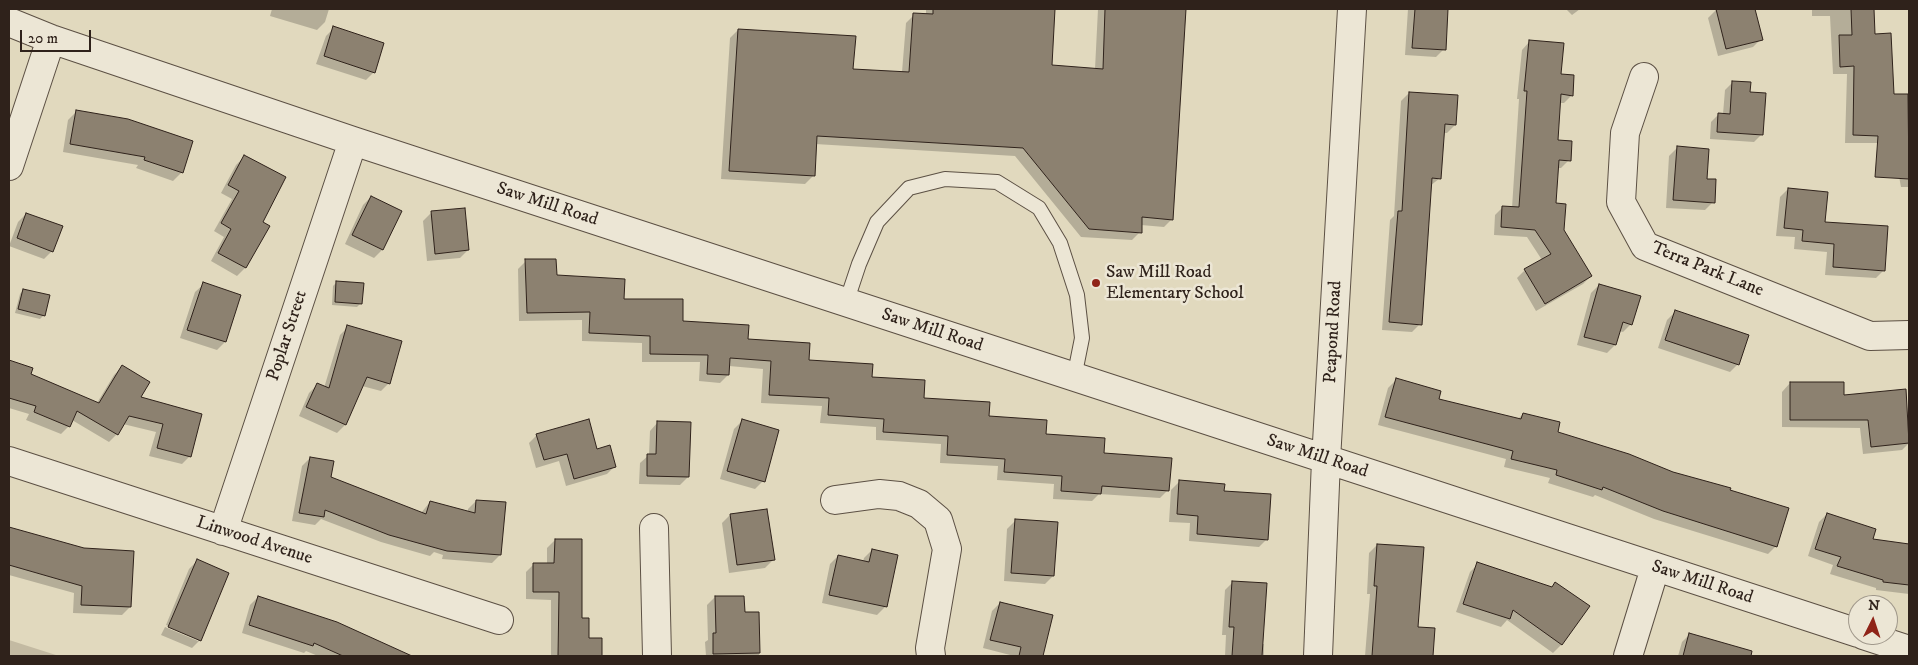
<!DOCTYPE html>
<style>
body{margin:0}
#map{position:relative;width:1918px;height:665px;overflow:hidden;background:#e1d9be;font-family:"IM FELL DW Pica",serif}
canvas{display:block}
.frame{position:absolute;inset:0;border:10px solid #2f221b;pointer-events:none}
.north{position:absolute;left:1848px;top:595px;width:50px;height:50px;box-sizing:border-box;background:#ece6d5;border:1px solid #a0988b;border-radius:50%;rotate:4deg;font-size:14px;font-weight:700;line-height:20px;text-align:center;color:#2f221b}
.north::after{content:'';display:block;margin:auto;width:18px;height:22px;background:#8f2418;clip-path:polygon(50% 0,100% 100%,50% 72%,0 100%)}
.scale{position:absolute;left:20px;top:30px;width:71px;height:22px;box-sizing:border-box;border:2px solid #2f221b;border-top:0;padding-left:6px;font-size:15px;line-height:18px;white-space:nowrap;color:#2f221b;-webkit-text-stroke:4px #ece6d5;paint-order:stroke}
</style>
<div id="map">
<canvas width="1918" height="665"></canvas>
<div class="frame"></div>
<div class="north">N</div>
<div class="scale">20 m</div>
</div>
<script>
const ctx = document.querySelector('canvas').getContext('2d');
ctx.lineJoin = 'round';
function fill(path, color) { ctx.fillStyle = color; ctx.fill(path, 'evenodd'); }
const toPath = rows => new Path2D(rows.map(r => 'M' + r).join(''));
function stroke(path, color, width, dash) { ctx.strokeStyle = color; ctx.lineWidth = width; ctx.lineCap = dash ? 'butt' : 'round'; ctx.setLineDash(dash || []); ctx.stroke(path); }
function write(font, color, halo, rows, align = 'center') {
  ctx.font = font + ' "IM FELL DW Pica",serif'; ctx.lineWidth = 5; ctx.setLineDash([]); ctx.textBaseline = 'middle'; ctx.strokeStyle = halo; ctx.fillStyle = color; for (const [text, x, y, turn = 0] of rows) {
    ctx.save(); ctx.translate(x, y); ctx.rotate((+turn || 0) * Math.PI / 180); ctx.textAlign = isNaN(turn) ? turn : align; if (halo) ctx.strokeText(text, 0, 0); ctx.fillText(text, 0, 0); ctx.restore();
  }
}
const green = toPath([
 [9,640,59,656,9,656]
]);
const shadow = toPath([
 [272,9,329,9,325,22,317,30,270,16],
 [926,9,1054,9,1050,67,1095,69,1098,9,1185,9,1172,219,1164,227,1141,225,1140,232,1132,240,1081,237,1015,156,815,144,813,176,805,184,721,179,730,38,738,30,851,70,902,72,906,23,914,15,926,15],
 [1408,9,1447,9,1444,49,1436,57,1405,55],
 [1566,9,1580,9,1572,15],
 [1720,9,1740,9,1741,13,1761,39,1753,47,1718,56,1708,18,1716,10],
 [1812,9,1873,9,1874,35,1885,143,1845,143,1847,74,1833,74,1830,16,1812,16],
 [334,28,374,72,366,80,316,64,326,36],
 [1530,41,1560,75,1572,95,1564,103,1559,103,1556,141,1569,160,1561,168,1557,168,1554,204,1563,230,1591,276,1583,284,1536,311,1517,278,1525,270,1542,260,1527,237,1494,235,1495,215,1503,207,1512,208,1519,99,1517,99,1522,50],
 [1733,82,1749,94,1762,134,1754,142,1710,139,1711,122,1719,114,1723,114,1725,90],
 [1409,93,1455,125,1447,133,1443,133,1440,178,1430,186,1420,324,1412,332,1382,330,1390,220,1394,216,1401,101],
 [76,112,192,142,181,173,173,181,136,168,138,165,63,152,68,120],
 [1903,147,1909,147,1909,187,1901,187,1895,155],
 [1677,148,1706,180,1713,202,1705,210,1666,208,1669,156],
 [244,157,261,222,245,268,237,276,211,261,224,237,214,231,232,199,221,193,236,165],
 [1788,189,1823,223,1884,270,1876,278,1825,275,1827,252,1794,249,1795,237,1776,236,1780,197],
 [371,197,382,250,374,258,345,244,363,205],
 [431,213,468,250,460,258,427,261,423,221],
 [26,214,52,251,44,259,9,246,18,222],
 [526,261,555,276,682,322,870,378,923,399,1045,435,1103,454,1168,490,1160,498,1099,494,1092,501,1053,499,1054,484,997,480,998,466,940,463,941,444,876,440,876,427,820,423,822,406,761,403,763,369,729,366,728,375,720,383,699,381,700,362,642,362,642,343,582,341,582,320,519,321,518,269],
 [337,282,361,303,357,307,332,305,333,286],
 [204,284,240,296,225,342,217,350,180,338,195,292],
 [1599,285,1631,324,1623,332,1619,331,1615,345,1607,353,1577,345,1591,293],
 [23,290,44,315,40,319,15,313,20,294],
 [1675,312,1738,364,1730,372,1658,348,1667,320],
 [348,327,389,383,381,391,362,386,345,425,337,433,299,416,309,393,317,385,324,388,340,335],
 [9,361,32,368,30,375,97,403,114,375,122,367,139,398,201,415,190,456,182,464,149,456,156,432,123,424,117,434,109,442,72,420,69,426,61,434,26,420,29,414,9,408],
 [1396,380,1437,400,1517,420,1523,414,1556,433,1729,491,1776,546,1768,554,1654,519,1595,495,1593,497,1548,483,1550,478,1504,467,1506,459,1378,425,1388,388],
 [1790,383,1842,397,1905,390,1909,443,1902,450,1863,454,1860,428,1782,427,1782,392],
 [742,421,763,481,755,489,720,479,734,429],
 [658,422,688,477,680,485,639,484,640,463,649,455,650,431],
 [537,435,596,450,615,466,607,474,566,486,559,461,536,468,529,443],
 [310,458,330,478,421,513,430,502,468,513,468,509,476,501,500,555,492,563,442,559,443,555,434,552,430,556,381,542,321,519,315,525,292,521,302,466],
 [1179,482,1267,539,1259,547,1189,541,1190,523,1169,522,1171,490],
 [766,511,773,560,765,568,729,573,722,523,730,515],
 [1827,514,1871,541,1909,545,1909,594,1876,590,1876,588,1830,574,1833,565,1808,556,1819,522],
 [1015,521,1053,576,1045,584,1004,581,1007,529],
 [9,528,84,550,130,607,122,615,73,613,74,593,9,575],
 [555,540,588,639,601,639,601,656,551,656,551,600,526,599,526,572,534,564,547,564,547,548],
 [1377,545,1417,628,1433,629,1431,656,1365,656,1370,594,1367,594,1369,553],
 [872,550,897,556,885,607,877,615,822,603,830,564,838,556,863,562,864,558],
 [197,561,200,640,192,648,161,635,165,627,198,641,198,638,166,625,189,569],
 [1478,564,1588,607,1561,645,1553,653,1507,620,1501,627,1456,612,1470,572],
 [1233,582,1262,644,1264,644,1264,656,1225,656,1226,635,1222,635,1225,590],
 [258,597,392,649,389,656,318,656,306,651,304,653,242,633,250,605],
 [715,597,743,613,758,613,759,656,706,656,705,642,708,640,707,605],
 [1000,603,1052,616,1042,656,1014,656,983,648,992,611],
 [1690,634,1734,647,1731,656,1678,656,1682,642]
]);
const building = toPath([
 [933,9,1055,9,1052,65,1103,69,1105,9,1186,9,1173,220,1142,217,1142,233,1089,229,1023,148,817,136,815,176,729,171,738,29,856,36,853,69,909,72,913,13,933,14,933,9],
 [1415,9,1448,9,1446,50,1412,48,1415,9],
 [1716,9,1755,9,1763,40,1726,49,1716,9],
 [1851,9,1874,9,1875,34,1891,33,1894,94,1908,94,1909,179,1875,177,1878,136,1853,135,1854,66,1840,67,1839,35,1852,35,1851,9],
 [333,26,384,43,375,73,324,56,333,26],
 [1529,40,1564,43,1561,74,1574,75,1573,96,1561,94,1558,140,1572,141,1571,161,1559,160,1556,203,1566,204,1564,230,1592,276,1545,304,1524,269,1551,254,1535,230,1501,227,1502,206,1519,207,1527,91,1524,91,1529,40],
 [1732,81,1751,82,1750,92,1766,93,1763,135,1717,132,1718,113,1730,114,1732,81],
 [1409,92,1458,95,1456,125,1445,124,1441,179,1432,178,1422,325,1389,322,1398,211,1402,211,1409,92],
 [76,110,128,119,193,141,183,173,144,160,145,157,70,144,76,110],
 [1677,146,1709,149,1707,179,1716,179,1715,203,1673,200,1677,146],
 [244,155,286,177,263,222,270,226,246,268,218,253,231,229,221,223,239,191,228,185,244,155],
 [1788,188,1828,192,1825,222,1888,226,1885,271,1833,267,1834,244,1802,241,1803,230,1784,228,1788,188],
 [371,196,402,211,383,250,352,235,371,196],
 [465,208,469,250,435,254,431,211,465,208],
 [26,213,63,226,53,252,17,238,26,213],
 [525,259,556,259,557,275,625,279,624,299,683,299,683,321,749,325,748,339,810,343,809,360,873,364,872,377,925,380,924,398,990,402,989,416,1047,420,1046,434,1105,438,1104,453,1172,458,1169,491,1102,486,1101,494,1061,491,1062,476,1004,472,1005,459,947,455,948,436,883,432,884,419,828,415,829,398,769,395,771,361,730,358,729,375,707,374,708,355,650,354,650,336,589,333,590,312,527,313,525,259],
 [336,281,364,283,362,304,335,302,336,281],
 [203,282,241,295,226,342,187,330,203,282],
 [1599,284,1641,296,1632,325,1623,322,1616,345,1584,337,1599,284],
 [23,289,50,295,45,316,18,309,23,289],
 [1675,310,1749,335,1739,365,1665,340,1675,310],
 [347,325,402,341,390,384,367,377,346,425,306,407,317,383,329,388,347,325],
 [9,360,33,368,31,374,99,403,122,365,150,382,141,397,202,414,191,457,157,448,163,424,129,416,118,435,77,411,70,427,34,412,36,406,9,398,9,360],
 [1396,378,1441,391,1439,399,1521,419,1523,413,1560,422,1558,432,1629,454,1673,472,1731,488,1730,490,1789,508,1777,547,1663,511,1603,487,1602,490,1556,475,1557,470,1511,459,1513,451,1385,417,1396,378],
 [1790,382,1844,382,1844,395,1906,389,1909,443,1871,447,1868,420,1790,420,1790,382],
 [589,419,597,449,610,445,616,467,574,479,567,454,544,460,536,434,589,419],
 [742,419,779,430,765,482,727,471,742,419],
 [657,421,691,422,689,477,647,476,647,454,656,454,657,421],
 [310,457,334,461,331,477,426,514,430,501,475,513,476,500,506,502,501,555,447,551,389,535,325,510,324,517,299,513,310,457],
 [1179,480,1225,484,1224,491,1271,494,1268,540,1197,534,1198,516,1177,514,1179,480],
 [767,509,775,560,737,565,730,514,767,509],
 [1827,513,1876,529,1873,539,1909,544,1909,585,1883,582,1883,580,1837,566,1841,557,1815,549,1827,513],
 [1015,519,1058,522,1054,576,1011,573,1015,519],
 [9,527,84,548,134,551,131,607,81,605,82,586,9,565,9,527],
 [555,539,582,539,582,618,589,618,589,638,602,638,602,656,558,656,559,592,533,592,533,563,554,563,555,539],
 [1377,544,1424,547,1418,627,1435,628,1433,656,1372,656,1377,586,1374,586,1377,544],
 [872,549,898,555,887,607,829,595,838,555,869,562,872,549],
 [197,559,229,573,201,641,168,627,197,559],
 [1477,562,1552,587,1555,582,1590,606,1562,645,1513,610,1510,619,1463,604,1477,562],
 [1232,581,1267,583,1262,656,1232,656,1234,627,1229,627,1232,581],
 [258,596,337,622,412,656,343,656,314,643,313,646,249,625,258,596],
 [715,596,744,596,745,612,759,612,760,653,713,654,713,633,716,633,715,596],
 [1000,602,1053,615,1043,656,1019,656,1021,647,990,640,1000,602],
 [1689,633,1752,651,1751,656,1683,656,1689,633]
]);
const lane = toPath([
 [846,303,859,264,877,222,909,188,945,179,997,182,1039,208,1060,243,1077,295,1082,338,1074,378]
]);
const street = toPath([
 [9,22,51,39,353,141,1858,633],
 [1644,77,1625,133,1621,202,1645,246,1870,336,1909,335],
 [9,166,51,39],
 [9,461,499,620],
 [835,500,879,494,899,496,919,504,938,520,947,549,930,648,931,656],
 [654,528,657,656],
 [223,531,353,141],
 [1863,635,1909,650],
 [1318,656,1326,460,1352,9],
 [1628,656,1655,568]
]);
const markers = [
 [1096,283,5,"#8f2418"]
];
const streetNames = [
 ["Saw Mill Road",547,205,18],
 ["Terra Park Lane",1707,270,22],
 ["Saw Mill Road",932,331,18],
 ["Peapond Road",1334,332,-87],
 ["Poplar Street",288,336,-72],
 ["Saw Mill Road",1317,457,18],
 ["Linwood Avenue",254,541,18],
 ["Saw Mill Road",1702,583,18]
];
const poiNames = [
 ["Saw Mill Road",1106,273],
 ["Elementary School",1106,294]
];
fill(green, '#c3baa2');
fill(shadow, '#0003');
fill(building, '#8c8170');
stroke(building, '#2f221b', 1);
stroke(lane, '#5c5044', 16);
stroke(street, '#5c5044', 30);
stroke(lane, '#ece6d5', 14);
stroke(street, '#ece6d5', 28);
for (const [x, y, r, color] of markers) { const dot = new Path2D(); dot.arc(x, y, r, 0, 2 * Math.PI); ctx.fillStyle = color; ctx.fill(dot); stroke(dot, '#ece6d5', 2); }
write('18px', '#2f221b', '#ece6d5', streetNames);
write('18px', '#2f221b', '#ece6d5', poiNames, 'left');
</script>
